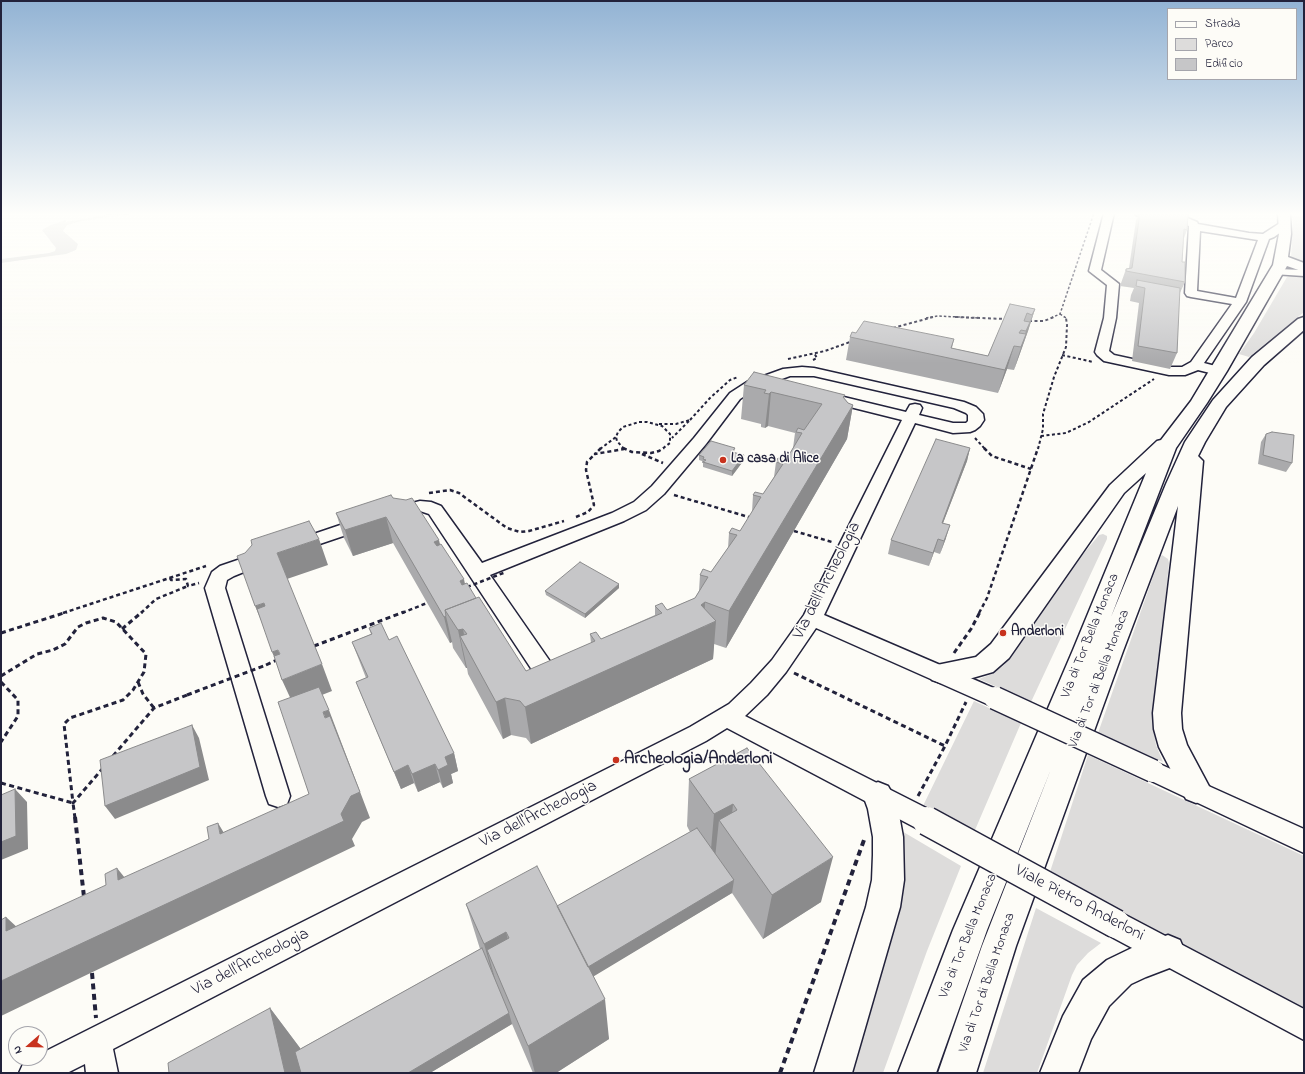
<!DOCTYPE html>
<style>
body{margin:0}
#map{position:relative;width:1305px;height:1074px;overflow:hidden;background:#fdfcf7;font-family:"Indie Flower",sans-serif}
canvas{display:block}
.frame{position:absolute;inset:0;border:2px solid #22223b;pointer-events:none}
.legend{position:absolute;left:1167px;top:8px;width:130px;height:72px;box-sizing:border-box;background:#fdfcf7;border:1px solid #a5a5ac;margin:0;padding:5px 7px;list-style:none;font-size:12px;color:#22223b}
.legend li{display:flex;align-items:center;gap:8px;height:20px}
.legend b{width:20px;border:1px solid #a5a5ac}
.north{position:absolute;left:8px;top:1026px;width:40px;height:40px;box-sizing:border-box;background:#fdfcf7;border:1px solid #a5a5ac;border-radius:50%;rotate:250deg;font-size:11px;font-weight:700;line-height:16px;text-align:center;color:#22223b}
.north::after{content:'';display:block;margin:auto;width:14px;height:18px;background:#c8321e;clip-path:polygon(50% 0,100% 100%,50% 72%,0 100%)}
</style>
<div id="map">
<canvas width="1305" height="1074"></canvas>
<div class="frame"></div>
<ul class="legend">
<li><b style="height:5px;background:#fdfcf7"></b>Strada</li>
<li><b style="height:11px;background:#dddcdb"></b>Parco</li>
<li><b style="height:11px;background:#c6c6c8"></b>Edificio</li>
</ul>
<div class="north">N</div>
</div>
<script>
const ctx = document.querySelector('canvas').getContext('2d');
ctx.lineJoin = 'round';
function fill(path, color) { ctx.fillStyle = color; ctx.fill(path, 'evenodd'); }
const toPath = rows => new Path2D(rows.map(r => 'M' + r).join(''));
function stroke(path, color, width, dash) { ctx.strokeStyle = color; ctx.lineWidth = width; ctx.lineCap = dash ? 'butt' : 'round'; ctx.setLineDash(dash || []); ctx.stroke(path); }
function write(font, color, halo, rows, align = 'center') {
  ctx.font = font + ' "Indie Flower",sans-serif'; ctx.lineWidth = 3; ctx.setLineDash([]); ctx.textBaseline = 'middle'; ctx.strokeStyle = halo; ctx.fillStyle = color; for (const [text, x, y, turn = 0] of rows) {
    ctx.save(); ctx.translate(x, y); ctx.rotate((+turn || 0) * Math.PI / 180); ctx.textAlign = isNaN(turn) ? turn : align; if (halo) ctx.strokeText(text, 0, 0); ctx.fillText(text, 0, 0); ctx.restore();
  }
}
const green = toPath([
 [117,213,137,213,82,221,67,225,63,231,78,244,76,250,66,254,1,263,1,259,49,253,55,251,56,248,42,230,51,225,66,220,66,222],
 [1292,213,1304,213,1304,265,1291,258,1293,224],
 [1292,275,1304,276,1304,312,1249,357,1239,354,1254,333,1287,277],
 [1103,534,1107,536,1107,539,1031,702,979,679,992,674,1004,665,1079,559,1099,535],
 [1162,555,1168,559,1169,563,1153,726,1156,745,1163,762,1098,733,1160,557],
 [974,701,1021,723,972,837,921,810],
 [1088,755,1304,856,1304,1011,1048,878],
 [900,830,961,866,927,951,883,1073,843,1073,904,874,904,860],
 [1036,908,1101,943,1088,953,1077,965,1072,975,1037,1073,983,1073]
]);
const pathFar4 = toPath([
 [1060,314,1066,318],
 [926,318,938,316,978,318],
 [1051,318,1060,314,1094,213]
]);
const pathFar3 = toPath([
 [955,317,1006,319],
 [1029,321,1044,321,1054,317],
 [893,328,933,317],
 [1062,355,1093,362],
 [788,359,825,351,850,342],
 [813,360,817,358,814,353],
 [690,420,710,398,730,380,738,377],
 [659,424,676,424,690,420,672,438],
 [1041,436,1066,433,1089,422,1154,379],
 [975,438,985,449],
 [600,449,616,437],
 [624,449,617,441,616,437,618,432,623,427,639,422,647,422,662,426,670,434,670,443,662,449],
 [1038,449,1043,429,1043,414,1054,377,1066,347,1067,325,1066,318,1064,317]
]);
const pathFar2 = toPath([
 [601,448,595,454,624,449],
 [623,448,632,452,651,453,659,451,664,448],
 [984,448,992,456,1031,469],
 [642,454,663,463],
 [429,493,450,490,459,493,507,528,520,532,529,531,564,521],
 [674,495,752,518],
 [576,517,588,512,594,505,586,470,587,462,595,454],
 [794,531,832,542],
 [170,578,171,580,186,579,188,586,199,583],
 [63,613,206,566],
 [141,613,156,599,188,586],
 [402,613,427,603],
 [979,613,987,598,1038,448]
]);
const pathFar1 = toPath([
 [122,629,142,612],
 [1,633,67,612],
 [314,646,404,612],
 [954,653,971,629,980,612],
 [266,665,277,660],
 [794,673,945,746],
 [1,676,37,654,53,650,65,644,78,627,86,623,103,618,116,622,146,654,144,672,133,690,123,700,70,718,64,724,73,803,103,768],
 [1,682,18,700,18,716,1,742],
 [138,682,143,694,154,708],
 [113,756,154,708,187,695],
 [1,783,73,803,75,818],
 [918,796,945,746,966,702]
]);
const path = toPath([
 [75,817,84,897],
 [92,973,96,1018],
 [780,1073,864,840]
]);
const minor = toPath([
 [1104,213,1114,213,1101,270,1119,284,1116,318,1109,351,1114,355,1169,367,1182,367,1191,362,1232,304,1191,297,1187,296,1185,293,1189,226,1182,223,1136,215,1135,213,1157,213,1185,217,1197,222,1198,224,1249,233,1263,234,1280,223,1288,223,1289,225,1288,227,1274,237,1269,239,1246,302,1204,363,1223,368,1225,371,1223,374,1218,375,1198,370,1185,375,1169,375,1104,361,1097,355,1095,352,1104,318,1107,285,1089,271,1104,213],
 [1200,231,1258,240,1236,298,1197,291,1200,231],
 [1277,269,1304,270,1304,276,1273,274,1271,272,1273,270,1277,269],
 [802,367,814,368,964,402,976,407,983,414,984,420,980,426,975,430,970,432,953,433,915,423,824,615,1003,692,1006,698,1003,704,995,707,987,704,816,628,786,672,767,695,745,716,936,813,939,821,936,829,927,832,918,829,727,728,706,741,623,784,113,1049,118,1073,86,1073,85,1064,67,1073,19,1073,24,1062,32,1058,40,1058,40,1054,690,727,729,704,751,683,772,660,804,615,902,420,818,399,816,396,818,393,823,392,906,412,910,405,915,404,920,405,922,408,919,415,953,423,966,423,968,421,968,415,966,413,954,408,814,376,790,376,757,388,740,399,706,444,664,494,646,510,624,521,490,575,556,670,559,676,556,682,548,684,540,682,429,514,420,511,394,519,388,517,385,513,388,509,420,501,431,502,441,506,482,563,612,513,634,502,652,486,694,438,730,393,747,382,783,369,802,367],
 [364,517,370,519,373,523,370,527,296,552,290,550,287,546,290,542,364,517],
 [264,551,271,553,273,557,271,561,234,576,227,580,225,588,290,796,287,804,278,807,269,804,266,796,205,588,212,572,220,566,264,551],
 [1153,761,1304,829,1304,853,1145,778,1141,771,1145,764,1153,761],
 [1116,910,1304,1009,1304,1040,1106,934,1102,924,1106,914,1116,910]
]);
const major = toPath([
 [1278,213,1290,213,1291,234,1288,257,1304,263,1304,272,1287,266,1227,371,1207,403,1176,448,1111,617,1166,484,1185,442,1213,400,1252,357,1298,319,1304,317,1304,330,1264,365,1226,407,1205,442,1198,456,1203,461,1181,713,1182,729,1187,745,1211,790,1206,799,1196,803,1186,799,1159,747,1154,729,1153,713,1178,506,1123,651,1016,946,976,1073,938,1073,982,946,1051,769,987,930,936,1073,898,1073,953,930,1073,650,1146,473,1124,493,1009,658,993,672,962,681,941,683,932,680,928,673,932,666,976,657,991,644,1110,485,1157,441,1161,440,1191,401,1209,371,1273,265,1279,234,1278,213],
 [878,782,888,786,893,795,898,809,903,837,904,880,900,907,852,1073,814,1073,866,907,872,880,873,855,873,837,868,809,863,795,868,786,878,782],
 [1168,935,1180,940,1185,952,1180,964,1146,977,1131,984,1109,1006,1091,1039,1078,1073,1040,1073,1063,1016,1083,980,1107,960,1138,945,1168,935]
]);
const pathBridgeFar1 = toPath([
 [467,587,506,572]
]);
const pathBridge = toPath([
 [187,695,266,665]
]);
const minorBridgeFar1 = toPath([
 [995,698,1153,771]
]);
const minorBridge = toPath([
 [927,821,1116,924]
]);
const wall = toPath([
 [1139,213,1178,213,1187,230,1184,238,1182,262,1185,282,1179,295,1177,353,1170,369,1132,361,1139,303,1130,301,1131,295,1134,288,1120,286,1126,269,1129,268,1136,220],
 [1010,304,1035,309,1028,331,1014,370,1007,369,998,393,846,360,850,337,856,333,954,339,952,348,988,356],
 [744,385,845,395,844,398,848,403,853,405,847,439,726,648,714,644,713,659,531,744,526,738,511,735,503,739,468,674,467,668,466,668,453,648,452,642,450,643,393,543,353,556,344,538,336,513,393,498,440,544,465,584,526,671,591,643,590,634,601,639,655,615,655,606,667,610,695,598,699,591,700,575,711,572,728,548,729,533,740,531,752,512,753,495,763,494,774,477,776,462,786,460,793,448,795,433,768,426,765,428,761,427,761,424,741,419],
 [1266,434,1292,463,1286,472,1258,464,1261,442],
 [735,448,734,452,744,460,732,476,703,467,703,463,702,463,702,461,699,460,699,455],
 [970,448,967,461,943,523,946,538,940,554,934,552,929,566,888,554,891,540],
 [619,584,619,588,585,618,546,595,545,591],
 [369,628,389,640,454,753,458,771,451,774,453,783,443,788,440,782,418,792,414,783,401,789,363,699,356,682,366,678,352,642,371,634],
 [747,748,821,902,763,939,732,893,593,976,609,1039,556,1073,533,1073,512,1024,430,1073,169,1073,270,1008,300,1048,300,1049,480,949,466,904,557,906,690,832,687,826,689,779]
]);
const shadedWall = toPath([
 [1035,309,1028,331,1014,370,1026,331],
 [1014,346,1007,369,998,393,1005,370],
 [771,392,768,426,765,428,769,394],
 [853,405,847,439,726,648,729,611],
 [970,448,967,461,938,536,942,523],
 [744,455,744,460,732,476,732,471],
 [386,517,393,543,353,556,345,530],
 [950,525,946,538,940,554,944,541],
 [319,539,328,565,287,579,277,553],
 [938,539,934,552,929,566,933,553],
 [439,540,445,566,434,542],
 [464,579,469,605,460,581],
 [619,584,619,588,585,618,585,614],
 [705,602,704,627,716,621,713,659,531,744,525,707],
 [264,603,275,629,266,632,255,606],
 [480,603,467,634,463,629,467,650,460,636,467,668,466,668,458,630],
 [446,616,452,642,450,643,444,617],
 [278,650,289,676,283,678,272,652],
 [322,664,332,691,294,706,282,680],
 [505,698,511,735,503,739,496,702],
 [329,710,370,818,362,822,352,839,355,846,1,1016,1,981,341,814,334,738,323,712],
 [192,725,199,738,209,780,115,819,105,806],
 [454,753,458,771,451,774,453,783,443,788,438,770,445,757],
 [435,764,440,782,418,792,412,774],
 [408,765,414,783,401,789,394,772],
 [15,789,27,802,28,849,1,860,1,842],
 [733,804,730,835,719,820,715,858,710,861,714,814],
 [218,823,233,848,220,834],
 [833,857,821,902,763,939,772,895],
 [117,868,137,893,118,880],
 [734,880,732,893,581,984,579,972],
 [6,917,32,941,6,931],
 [506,932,517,974,487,950,497,986,496,986,484,944],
 [605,999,609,1039,556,1073,535,1073,528,1046],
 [270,1008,300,1048,306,1073,285,1073],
 [509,1013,512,1024,430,1073,408,1073]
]);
const building = toPath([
 [1140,213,1178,213,1188,214,1187,230,1184,229,1182,262,1185,262,1185,282,1126,271,1126,269,1132,268,1140,213],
 [1137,280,1180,288,1177,353,1138,346,1145,288,1136,286,1137,280],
 [1010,304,1035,309,1032,315,1027,313,1024,321,1030,322,1026,331,1021,330,1019,333,1026,334,1021,347,1014,346,1005,370,850,337,852,332,856,333,864,321,954,339,951,348,988,356,1010,304],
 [754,372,845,395,843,397,848,403,853,405,729,611,705,602,701,605,716,621,525,707,520,701,505,698,496,702,460,636,467,634,463,629,458,630,445,610,479,597,526,671,595,641,590,634,596,632,601,639,662,613,655,606,662,603,667,610,695,598,708,577,700,575,703,569,711,572,737,535,729,533,732,528,740,531,761,497,753,495,755,492,763,494,783,464,776,462,778,458,786,460,802,433,796,432,798,428,804,430,822,404,771,392,769,394,764,393,766,390,744,385,754,372],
 [1272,432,1294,435,1292,463,1263,455,1266,434,1272,432],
 [936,439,970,448,942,523,950,525,944,541,938,539,933,553,891,540,936,439],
 [711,441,735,448,732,452,744,455,732,471,703,462,706,460,703,459,704,457,699,455,711,441],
 [391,495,393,498,406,500,412,498,439,540,434,542,437,546,441,544,464,579,460,581,462,585,467,583,476,598,445,610,446,616,444,617,386,517,345,530,336,513,391,495],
 [309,521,319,539,277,553,322,664,282,680,274,656,280,654,278,650,272,652,257,609,265,606,264,603,255,606,237,556,245,553,252,545,251,540,309,521],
 [580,562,619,584,585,614,545,591,580,562],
 [381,623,389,640,397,636,454,753,445,757,448,765,438,770,435,764,412,774,408,765,394,772,356,682,368,677,352,642,372,634,369,628,381,623],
 [319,687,329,710,323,712,325,718,330,716,360,792,351,796,341,814,344,821,1,981,1,920,6,917,6,931,106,885,105,874,117,868,118,880,209,839,207,827,218,823,220,834,309,794,278,702,319,687],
 [192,725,200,767,105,806,100,760,192,725],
 [747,748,833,857,772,895,719,820,737,810,733,804,714,814,689,779,747,748],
 [15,789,16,836,1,842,1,795,15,789],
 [697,828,734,880,588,967,557,906,697,828],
 [537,866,605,999,528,1046,487,950,509,938,506,932,484,944,466,904,537,866],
 [482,948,509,1013,408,1073,301,1073,295,1052,482,948],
 [270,1008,285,1073,169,1073,168,1063,270,1008]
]);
const markers = [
 [723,460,4,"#c8321e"],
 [1003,633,4,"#c8321e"],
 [616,760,4,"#c8321e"]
];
const poiNames = [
 ["La casa di Alice",731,460],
 ["Anderloni",1011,633]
];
const streetNames = [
 ["Via di Tor Bella Monaca",1091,636,-68],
 ["Via di Tor di Bella Monaca",1100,679,-69],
 ["Via di Tor Bella Monaca",969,936,-68],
 ["Via di Tor di Bella Monaca",988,983,-71]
];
const nearStreetnames = [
 ["Via dell'Archeologia",828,581,-63],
 ["Via dell'Archeologia",539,815,-27],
 ["Viale Pietro Anderloni",1079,904,28],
 ["Via dell'Archeologia",251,963,-27]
];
const nearPoinames = [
 ["Archeologia/Anderloni",624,760]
];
fill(green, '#dddcdb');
stroke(minor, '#22223b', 3);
stroke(major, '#22223b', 3);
stroke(pathFar4, '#22223b', 1.5, [2.5, 2]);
stroke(pathFar3, '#22223b', 2, [3, 2.5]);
stroke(pathFar2, '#22223b', 2.5, [4, 3]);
stroke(pathFar1, '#22223b', 3, [5, 3.5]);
stroke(path, '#22223b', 4, [6, 4.5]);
fill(minor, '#fdfcf7');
fill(major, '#fdfcf7');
stroke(minorBridgeFar1, '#22223b', 25, []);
stroke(minorBridge, '#22223b', 31, []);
stroke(pathBridgeFar1, '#22223b', 2.5, [4, 3]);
stroke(pathBridge, '#22223b', 3, [5, 3.5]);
stroke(minorBridgeFar1, '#fdfcf7', 22);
stroke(minorBridge, '#fdfcf7', 28);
fill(wall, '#aaaaac');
fill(shadedWall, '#8b8b8c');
fill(building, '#c6c6c8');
stroke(building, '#8b8b8c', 1);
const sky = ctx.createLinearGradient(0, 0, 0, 363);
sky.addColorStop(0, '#92b3d4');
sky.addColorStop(0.59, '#fefefb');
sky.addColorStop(1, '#fefefb00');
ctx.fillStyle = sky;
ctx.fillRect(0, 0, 1305, 363);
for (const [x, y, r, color] of markers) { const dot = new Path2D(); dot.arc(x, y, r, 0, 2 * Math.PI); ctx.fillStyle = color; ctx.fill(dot); stroke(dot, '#fdfcf7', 1.5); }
write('bold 14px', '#22223b', '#fdfcf7', poiNames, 'left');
write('14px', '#22223b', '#fdfcf7', streetNames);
write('17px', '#22223b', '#fdfcf7', nearStreetnames);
write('bold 17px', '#22223b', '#fdfcf7', nearPoinames, 'left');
</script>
